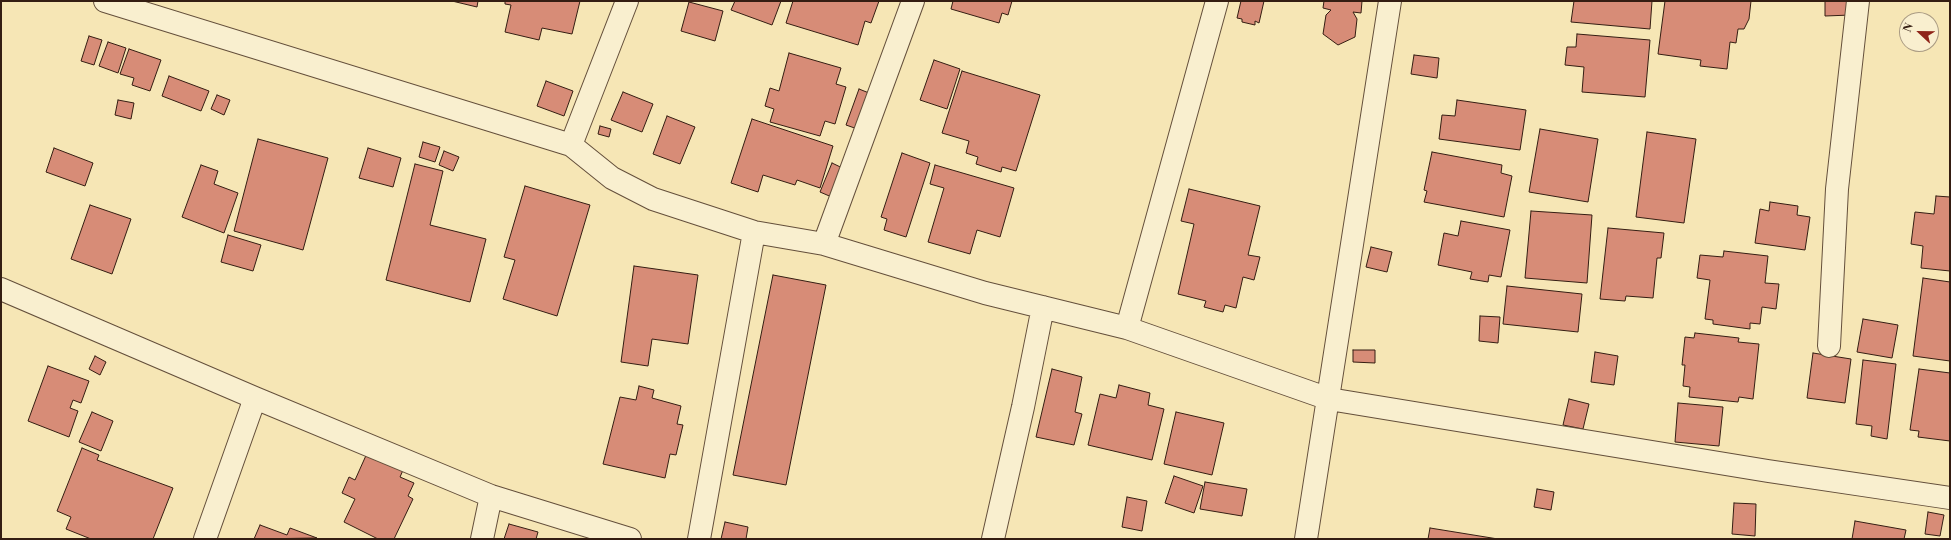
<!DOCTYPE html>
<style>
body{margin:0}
#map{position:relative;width:1951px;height:540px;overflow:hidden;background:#f6e6b5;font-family:"Libre Bodoni",serif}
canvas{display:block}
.frame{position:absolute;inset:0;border:2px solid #341d12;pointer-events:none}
.north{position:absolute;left:1899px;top:12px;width:40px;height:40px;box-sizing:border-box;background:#f9efcf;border:1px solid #aa9b83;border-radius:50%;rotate:292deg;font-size:11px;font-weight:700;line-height:16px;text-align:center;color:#341d12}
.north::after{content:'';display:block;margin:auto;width:14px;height:18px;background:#8f2418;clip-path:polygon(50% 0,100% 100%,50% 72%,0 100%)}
</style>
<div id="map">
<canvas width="1951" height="540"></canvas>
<div class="frame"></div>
<div class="north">N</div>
</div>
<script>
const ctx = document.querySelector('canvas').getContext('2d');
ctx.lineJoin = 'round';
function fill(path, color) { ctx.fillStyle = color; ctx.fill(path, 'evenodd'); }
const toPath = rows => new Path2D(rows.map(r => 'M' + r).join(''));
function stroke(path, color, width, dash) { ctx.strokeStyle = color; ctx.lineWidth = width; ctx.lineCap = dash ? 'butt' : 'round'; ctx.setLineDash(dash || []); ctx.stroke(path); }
const building = toPath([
 [452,1,478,1,477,7,452,1],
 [505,1,580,1,572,34,542,28,539,40,505,32,511,5,505,4,505,1],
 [735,1,781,1,772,25,731,10,735,1],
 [793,1,879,1,871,23,865,21,858,45,786,23,793,1],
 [953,1,1012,1,1008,15,1002,13,999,23,951,9,953,1],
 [1241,1,1264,1,1259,23,1255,21,1255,25,1242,22,1242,19,1237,18,1241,1],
 [1324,1,1362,1,1361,13,1353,12,1357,19,1355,37,1338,45,1323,34,1326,15,1331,10,1323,8,1324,1],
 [1574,1,1652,1,1650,29,1571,22,1574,1],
 [1665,1,1751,1,1749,19,1744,29,1738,29,1736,43,1730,42,1727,69,1700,66,1701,60,1658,54,1665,1],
 [1825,1,1850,1,1851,15,1825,16,1825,1],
 [689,2,723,11,715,41,681,31,689,2],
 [1577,34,1650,40,1645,97,1582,92,1584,67,1565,65,1567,47,1576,47,1577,34],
 [89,36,102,40,94,65,81,61,89,36],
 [108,42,126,48,118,73,99,66,108,42],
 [129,49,161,60,150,91,132,85,134,78,120,74,129,49],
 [789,53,841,68,836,84,846,87,835,124,825,121,820,136,770,122,774,109,765,106,770,88,779,91,789,53],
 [1414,55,1439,58,1437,78,1411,74,1414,55],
 [934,60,960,69,947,109,920,100,934,60],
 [962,71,1040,95,1016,171,1002,167,1001,172,976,164,978,157,966,153,969,141,942,133,962,71],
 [169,76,209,91,201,111,162,96,169,76],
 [546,81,573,91,564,116,537,106,546,81],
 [859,89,879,97,866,132,846,125,859,89],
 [623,92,653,104,642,132,611,120,623,92],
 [217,95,230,100,224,115,211,109,217,95],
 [118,100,134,103,131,119,115,115,118,100],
 [1457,100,1526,110,1520,150,1439,139,1442,115,1455,116,1457,100],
 [667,116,695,127,680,164,653,154,667,116],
 [752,119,833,146,820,188,797,180,795,185,763,175,758,192,731,183,752,119],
 [600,126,611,129,609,137,598,134,600,126],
 [1540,129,1598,139,1588,202,1529,192,1540,129],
 [1647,132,1696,139,1684,223,1636,217,1647,132],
 [258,139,328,158,303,250,234,231,258,139],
 [423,142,440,147,435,162,419,157,423,142],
 [54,148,93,163,85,186,46,172,54,148],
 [368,148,401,158,393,187,359,178,368,148],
 [444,151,459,157,453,171,439,165,444,151],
 [1432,152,1502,165,1501,173,1512,176,1504,217,1424,202,1427,191,1424,190,1432,152],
 [902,153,930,163,906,237,884,230,887,219,881,217,902,153],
 [832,163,853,173,841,201,820,192,832,163],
 [415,164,443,171,430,225,486,239,470,302,386,280,415,164],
 [201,165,218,171,214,184,238,193,224,233,182,217,201,165],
 [935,165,1014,188,1000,237,977,230,970,254,928,242,944,188,930,184,935,165],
 [525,186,590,205,557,316,503,299,515,260,504,257,525,186],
 [1189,189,1260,206,1248,255,1260,257,1254,280,1243,277,1236,308,1225,305,1223,312,1204,307,1206,301,1178,294,1194,224,1181,221,1189,189],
 [1936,196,1950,197,1950,271,1921,268,1923,246,1911,244,1915,212,1934,214,1936,196],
 [1770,202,1798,206,1797,215,1810,217,1805,250,1755,243,1760,209,1769,211,1770,202],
 [90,205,131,219,112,274,71,259,90,205],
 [1531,211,1592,215,1587,283,1525,278,1531,211],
 [1461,221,1510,230,1501,277,1489,275,1488,282,1470,279,1472,272,1438,265,1444,233,1458,236,1461,221],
 [1608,228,1664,233,1661,258,1657,258,1653,298,1626,296,1625,301,1600,299,1608,228],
 [228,235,261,245,253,271,221,262,228,235],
 [1371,247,1392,252,1387,272,1366,267,1371,247],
 [1724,251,1768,256,1765,283,1779,284,1776,309,1762,307,1760,324,1750,323,1750,329,1713,324,1713,320,1705,319,1710,280,1697,278,1700,255,1723,257,1724,251],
 [634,266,698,275,688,344,652,339,648,366,621,362,634,266],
 [773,275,826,285,786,485,733,475,773,275],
 [1923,278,1950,282,1950,361,1913,356,1923,278],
 [1507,286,1582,294,1578,332,1503,324,1507,286],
 [1480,316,1500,317,1498,343,1479,341,1480,316],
 [1863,319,1898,325,1892,358,1857,352,1863,319],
 [1695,333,1739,338,1738,342,1759,344,1753,399,1739,397,1738,402,1689,397,1690,387,1683,386,1685,365,1682,365,1685,337,1694,338,1695,333],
 [1353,350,1375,350,1375,363,1353,362,1353,350],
 [1595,352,1618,356,1614,385,1591,382,1595,352],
 [1813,353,1851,359,1845,403,1807,398,1813,353],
 [95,356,106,362,100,375,89,369,95,356],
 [1863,360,1896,364,1887,439,1871,436,1872,426,1856,424,1863,360],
 [48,366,89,381,81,403,73,400,70,408,78,411,69,437,28,421,48,366],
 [1052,369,1082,377,1075,412,1082,414,1074,445,1036,437,1052,369],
 [1919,369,1950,373,1950,441,1918,437,1919,431,1910,430,1919,369],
 [1119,385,1150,393,1148,405,1164,409,1152,460,1088,445,1100,394,1116,398,1119,385],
 [639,386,654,390,652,398,681,406,677,424,683,425,676,455,670,454,665,478,603,464,620,397,636,400,639,386],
 [1569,399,1589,404,1583,429,1563,425,1569,399],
 [1678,403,1723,407,1719,446,1675,442,1678,403],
 [92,412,113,421,101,451,79,442,92,412],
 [1176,412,1224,423,1212,475,1164,464,1176,412],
 [82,448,99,455,97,460,173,488,153,539,91,539,66,529,71,517,57,511,82,448],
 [368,451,404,468,400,477,414,483,408,496,413,499,394,539,378,539,344,522,355,499,342,493,349,477,355,480,368,451],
 [1174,476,1203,486,1194,513,1165,503,1174,476],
 [1205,482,1247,489,1242,516,1200,509,1205,482],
 [1537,489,1554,492,1551,510,1534,507,1537,489],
 [1127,497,1147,501,1142,531,1122,527,1127,497],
 [1734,503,1756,504,1755,536,1732,534,1734,503],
 [1928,512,1944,515,1940,536,1925,534,1928,512],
 [1855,521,1906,530,1904,539,1852,539,1855,521],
 [725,522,748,527,746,539,721,539,725,522],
 [509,524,538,532,536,539,504,539,509,524],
 [260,525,287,535,290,528,317,538,254,539,260,525],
 [1430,528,1498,539,1428,539,1430,528]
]);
const minor = toPath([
 [105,1,571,145,612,178,653,199,754,232,824,244,985,293,1127,328,1329,399,1768,471,1950,498],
 [571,145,627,1],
 [824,244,913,1],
 [1,289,255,398,491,496,630,539],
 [1127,328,1217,1],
 [1829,346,1837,189,1858,1],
 [205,539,255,398],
 [482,539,491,496],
 [699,539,754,232],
 [993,539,1023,407,1043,307],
 [1306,539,1390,1]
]);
fill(building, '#d78c77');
stroke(building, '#341d12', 1);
stroke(minor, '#644f3b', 24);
stroke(minor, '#f9efcf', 22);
</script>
